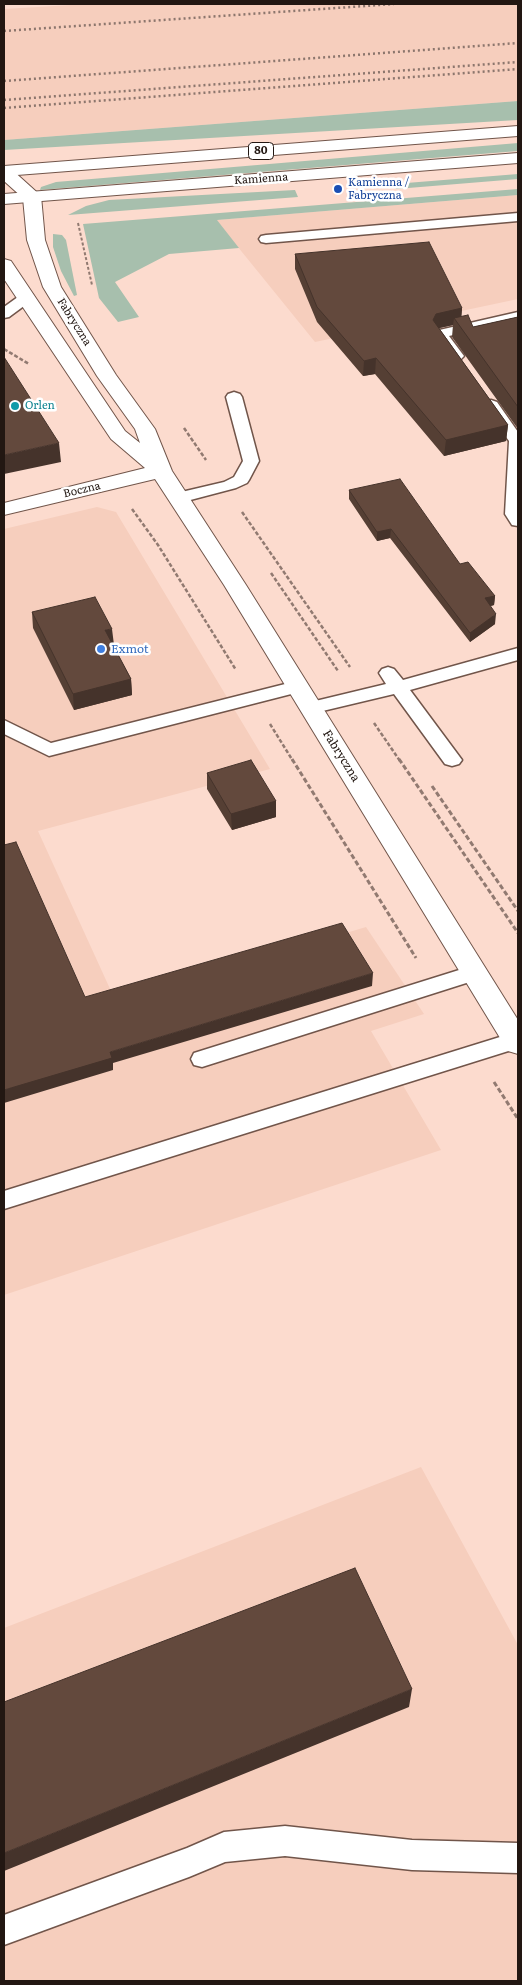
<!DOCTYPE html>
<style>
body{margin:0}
#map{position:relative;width:522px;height:1985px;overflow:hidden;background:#fcdbce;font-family:Literata,serif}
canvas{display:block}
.frame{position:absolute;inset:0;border:5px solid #221712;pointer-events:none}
</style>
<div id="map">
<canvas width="522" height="1985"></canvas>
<div class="frame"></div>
</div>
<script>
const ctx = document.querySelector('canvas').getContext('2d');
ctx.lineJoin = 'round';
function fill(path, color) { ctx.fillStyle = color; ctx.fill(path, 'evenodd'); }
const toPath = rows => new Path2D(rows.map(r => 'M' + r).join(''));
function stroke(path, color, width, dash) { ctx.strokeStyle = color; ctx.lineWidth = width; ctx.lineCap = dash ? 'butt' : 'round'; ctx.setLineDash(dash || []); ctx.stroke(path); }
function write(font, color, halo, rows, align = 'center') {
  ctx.font = font + ' Literata,serif'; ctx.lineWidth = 5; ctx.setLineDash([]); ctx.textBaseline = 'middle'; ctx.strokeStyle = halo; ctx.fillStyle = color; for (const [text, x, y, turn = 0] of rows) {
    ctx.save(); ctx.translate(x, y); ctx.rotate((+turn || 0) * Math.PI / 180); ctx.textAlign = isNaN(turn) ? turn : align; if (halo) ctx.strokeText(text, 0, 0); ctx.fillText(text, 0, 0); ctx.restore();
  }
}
const built = toPath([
 [88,4,518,4,518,101,4,140,4,9],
 [518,195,518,299,315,342,216,220],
 [97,507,116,512,270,769,38,831,116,1002,366,927,424,1014,371,1031,441,1150,4,1295,4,529],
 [421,1467,518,1645,518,1981,4,1981,4,1628]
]);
const green = toPath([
 [518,101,518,120,4,150,4,140],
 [518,143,518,151,40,190,41,187,56,182],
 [518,174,518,179,396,189,394,184],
 [518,189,518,195,217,220,239,248,169,254,115,282,139,317,118,322,99,298,83,224],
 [295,190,298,197,68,215,86,206,109,200],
 [53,234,62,235,66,240,77,295,74,296,61,271,53,247]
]);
const pathFar2 = toPath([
 [78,223,92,285]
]);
const pathFar1 = toPath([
 [4,349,29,364],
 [184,428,206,460],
 [132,509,158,545,236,670],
 [242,512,350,667],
 [271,573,338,671],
 [374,723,400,761],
 [270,724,293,761]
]);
const path = toPath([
 [292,759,416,958],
 [399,759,518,933],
 [432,786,518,911],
 [494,1082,518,1119]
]);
const service = toPath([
 [518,213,518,221,266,243,261,242,259,239,261,236,266,235,518,213],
 [27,293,32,294,34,297,32,300,9,317,4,318,4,307,22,294,27,293],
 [518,312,518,320,449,336,464,356,461,359,451,359,433,334,435,331,518,312],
 [234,392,240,394,242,397,259,461,249,480,247,483,236,488,179,503,173,502,171,498,173,494,224,482,234,477,243,461,226,397,228,394,234,392],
 [491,400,497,402,518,432,518,526,512,525,505,514,509,441,483,405,485,402,491,400],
 [518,648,518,660,410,690,462,760,459,764,452,766,445,764,394,694,310,714,303,712,301,708,303,704,386,684,379,673,382,669,388,667,394,669,403,680,518,648],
 [297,681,303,683,306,687,303,691,49,756,4,734,4,720,51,743,297,681],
 [475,965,482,968,486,973,482,978,202,1067,194,1065,191,1059,194,1053,475,965],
 [516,1032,518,1032,518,1048,4,1209,4,1191,516,1032],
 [285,1826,412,1840,518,1843,518,1873,412,1870,285,1856,225,1862,189,1877,4,1945,4,1915,187,1848,224,1832,285,1826]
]);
const minor = toPath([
 [4,167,10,168,41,196,45,240,61,287,116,375,155,429,172,471,246,585,518,1020,518,1054,508,1051,224,585,155,479,4,515,4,503,145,468,111,439,4,279,4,259,11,261,125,431,140,443,135,429,97,376,43,287,27,240,23,198,4,181,4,167]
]);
const primary = toPath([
 [518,126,518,136,4,176,4,166,518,126],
 [518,153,518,163,4,204,4,194,518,153]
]);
const rail = toPath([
 [4,31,394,4],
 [4,81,518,43],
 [4,100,518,62],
 [4,108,518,69]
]);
const wall = toPath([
 [295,254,462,308,461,317,473,327,518,317,518,429,452,337,453,325,439,328,508,425,506,441,444,456,375,374,363,376,317,322,295,269],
 [349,490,460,564,495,596,494,605,490,606,495,624,470,642,390,538,377,541,349,499],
 [32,612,114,645,113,645,131,679,132,695,74,710,33,628],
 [207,773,276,801,276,817,232,830,207,789]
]);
const shadedWall = toPath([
 [462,308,461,323,454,318,453,325,435,329,433,320,436,314],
 [376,358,375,374,363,376,364,361],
 [508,425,506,441,444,456,446,440],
 [59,443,61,462,4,474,4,455],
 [391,529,390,538,377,541,377,532],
 [495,596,494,605,484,608,485,598],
 [496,614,495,624,470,642,470,633],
 [112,629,114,645,106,646,105,630],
 [131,679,132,695,74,710,73,694],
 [276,801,276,817,232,830,231,814],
 [373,973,372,986,113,1063,113,1070,4,1103,4,1090,110,1052],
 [412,1689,409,1707,4,1871,4,1853]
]);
const building = toPath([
 [429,242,462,308,436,314,433,320,508,425,446,440,376,358,364,361,317,307,295,254,429,242],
 [468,315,473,327,518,317,518,407,454,318,468,315],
 [4,357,59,443,4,455,4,357],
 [400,479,460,564,468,562,495,596,485,598,496,614,470,633,391,529,377,532,349,490,400,479],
 [95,597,112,629,105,630,131,679,73,694,32,612,95,597],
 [251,760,276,801,231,814,207,773,251,760],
 [16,842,85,997,342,923,373,973,110,1052,112,1058,4,1090,4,845,16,842],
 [355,1568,412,1689,4,1853,4,1702,355,1568]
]);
const markers = [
 [338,189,5,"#1a4fb4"],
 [15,406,5,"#0f9aa8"],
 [101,649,5,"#3f7fe0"]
];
const shields = [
 [261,151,25]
];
const shieldNames = [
 ["80",261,151]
];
const farStreetnames = [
 ["Kamienna",261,179,-4],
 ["Fabryczna",74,322,58],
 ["Boczna",82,490,-13]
];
const farTransitnames = [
 ["Kamienna /",348,183],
 ["Fabryczna",348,196]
];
const farCulturenames = [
 ["Orlen",25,406]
];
const shopNames = [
 ["Exmot",111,649]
];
const streetNames = [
 ["Fabryczna",341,756,58]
];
fill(built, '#f6cebd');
fill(green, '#a7bfad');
stroke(service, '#71554a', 3);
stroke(minor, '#71554a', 2);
stroke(primary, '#71554a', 2);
stroke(pathFar2, '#917a71', 2, [3, 2]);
stroke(pathFar1, '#917a71', 2.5, [4, 2]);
stroke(path, '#917a71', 3, [5, 2.5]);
fill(service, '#fff');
fill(minor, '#fff');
fill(primary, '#fff');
stroke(rail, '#8c766d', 2.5, [2, 3]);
fill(wall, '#553f34');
fill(shadedWall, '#45332b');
fill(building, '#63493d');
stroke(building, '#45332b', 1);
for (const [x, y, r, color] of markers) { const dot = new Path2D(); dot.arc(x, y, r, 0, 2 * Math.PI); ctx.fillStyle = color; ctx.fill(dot); stroke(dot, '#fff', 2); }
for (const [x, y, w] of shields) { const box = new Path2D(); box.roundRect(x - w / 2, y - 8.5, w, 17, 4); ctx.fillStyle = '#fff'; ctx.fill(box); stroke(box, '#221712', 1); }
write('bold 11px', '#221712', null, shieldNames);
write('11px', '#221712', '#fff', farStreetnames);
write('11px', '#164399', '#fff', farTransitnames, 'left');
write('11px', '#0d838f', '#fff', farCulturenames, 'left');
write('12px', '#366cbe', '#fff', shopNames, 'left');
write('12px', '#221712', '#fff', streetNames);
</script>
